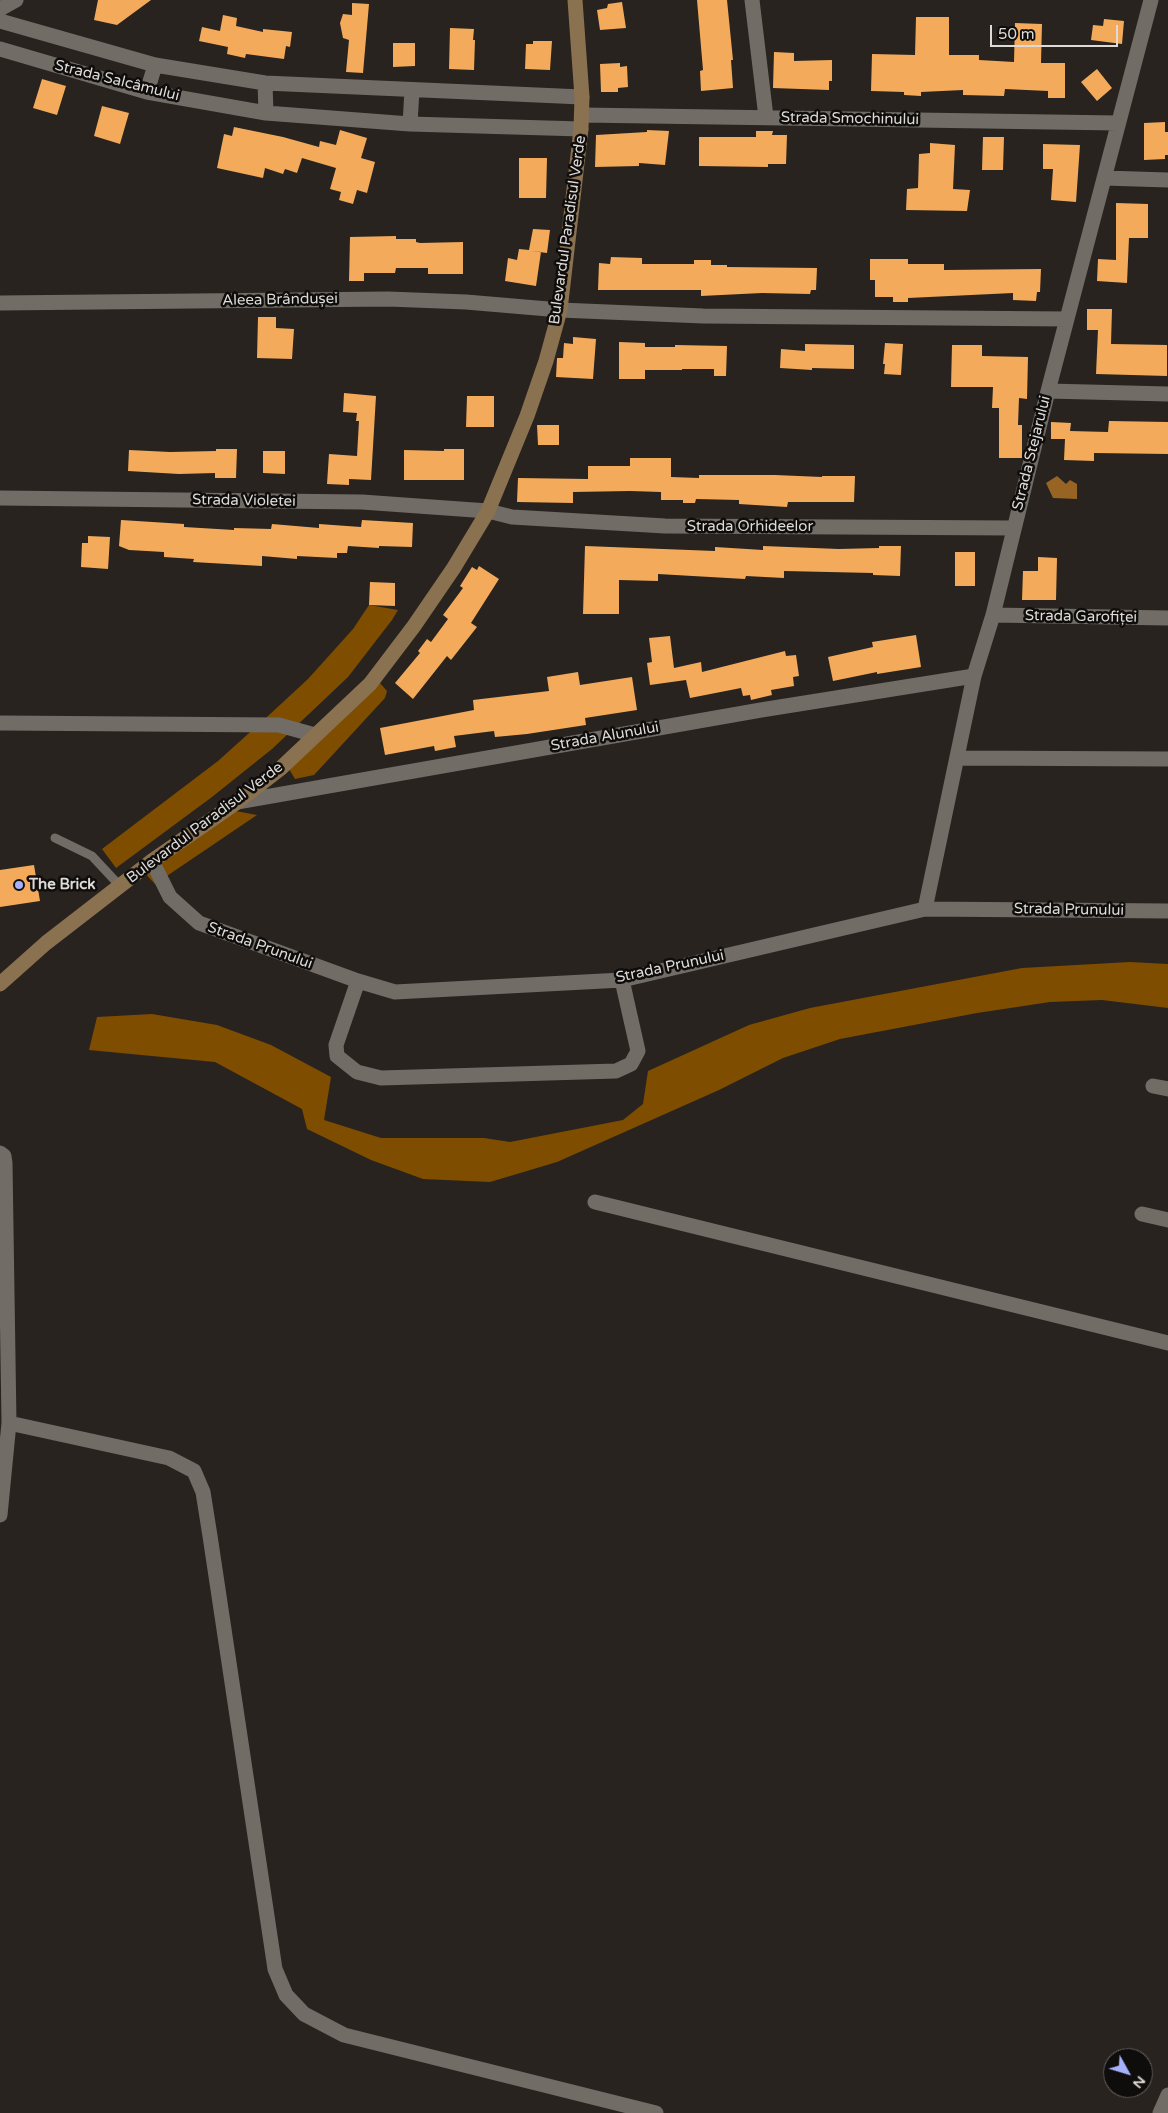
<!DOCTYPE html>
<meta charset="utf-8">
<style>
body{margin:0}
#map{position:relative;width:1168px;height:2113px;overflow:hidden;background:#28231e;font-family:"Varela Round",sans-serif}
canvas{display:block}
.north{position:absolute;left:1103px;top:2048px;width:50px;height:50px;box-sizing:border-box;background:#0f0d0b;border:1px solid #615f5d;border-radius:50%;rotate:129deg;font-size:14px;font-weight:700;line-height:20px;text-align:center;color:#dddad7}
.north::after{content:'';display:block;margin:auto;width:18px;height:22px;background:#a6b1fc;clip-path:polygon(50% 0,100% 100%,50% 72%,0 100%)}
.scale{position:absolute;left:990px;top:25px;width:128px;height:22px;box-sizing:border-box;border:2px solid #dddad7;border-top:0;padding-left:6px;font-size:15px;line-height:18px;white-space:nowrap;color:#dddad7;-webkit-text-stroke:4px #0f0d0b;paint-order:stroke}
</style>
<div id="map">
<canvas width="1168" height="2113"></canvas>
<div class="north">N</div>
<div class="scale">50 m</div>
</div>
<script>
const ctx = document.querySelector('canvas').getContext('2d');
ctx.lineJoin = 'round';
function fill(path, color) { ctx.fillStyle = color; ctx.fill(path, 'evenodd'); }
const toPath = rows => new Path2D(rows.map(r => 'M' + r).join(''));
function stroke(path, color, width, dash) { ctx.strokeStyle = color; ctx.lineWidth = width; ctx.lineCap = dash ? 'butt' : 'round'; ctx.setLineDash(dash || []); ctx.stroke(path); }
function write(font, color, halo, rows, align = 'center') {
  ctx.font = font + ' "Varela Round",sans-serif'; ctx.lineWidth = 5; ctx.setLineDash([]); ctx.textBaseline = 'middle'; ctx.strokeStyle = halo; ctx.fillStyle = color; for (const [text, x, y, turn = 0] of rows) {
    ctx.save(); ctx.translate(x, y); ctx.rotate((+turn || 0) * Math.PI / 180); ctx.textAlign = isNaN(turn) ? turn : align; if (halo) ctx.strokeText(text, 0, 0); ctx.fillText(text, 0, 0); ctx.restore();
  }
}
const forest = toPath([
 [369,605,398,610,392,620,348,677,272,749,212,797,116,868,102,849,218,761,268,716,308,679,353,629],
 [380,683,387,691,385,698,314,775,295,779,289,769],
 [230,810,257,815,155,884,141,869],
 [1130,962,1168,964,1168,1008,1102,1000,1050,1002,977,1013,840,1039,783,1058,719,1090,557,1162,490,1182,423,1179,371,1160,307,1129,302,1109,215,1062,89,1050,97,1017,152,1014,217,1025,271,1045,331,1077,324,1120,381,1138,484,1138,510,1142,623,1120,643,1104,648,1071,749,1025,810,1008,1022,968]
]);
const water = toPath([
 [1057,476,1066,484,1070,480,1077,484,1077,499,1053,498,1046,483]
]);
const building = toPath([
 [98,0,151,0,117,25,94,20],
 [697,0,727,0,733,60,731,60,733,88,701,91,700,71,703,70],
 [622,2,626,28,600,30,597,10,607,8,608,4],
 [352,3,369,4,363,73,346,72,349,40,343,38,340,23,343,14,352,15],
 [223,15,237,18,236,26,263,32,263,29,292,32,290,47,286,46,284,59,246,54,245,58,227,54,228,47,199,41,202,27,220,31],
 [916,17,949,17,949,55,979,55,979,60,1014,62,1015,23,1042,24,1041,63,1065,63,1065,98,1048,98,1048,91,1005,89,1004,96,963,95,963,90,921,92,921,96,904,95,904,92,871,91,872,54,915,55],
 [1104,19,1124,21,1122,44,1091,40,1093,25,1103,26],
 [450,28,474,29,473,40,475,40,474,70,449,69],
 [533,41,552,41,550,70,525,69,526,44,533,44],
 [393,43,415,43,415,66,393,67],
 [774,52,794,53,794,61,832,60,832,81,829,81,829,90,773,88],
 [620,63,620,67,627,66,628,87,618,88,618,92,601,92,600,64],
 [1097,69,1112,88,1097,101,1081,82],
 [42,79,66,86,57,115,33,108],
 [102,106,129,113,120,144,94,136],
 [1165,122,1165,132,1168,132,1168,155,1165,155,1165,159,1144,160,1144,123],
 [234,127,283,137,319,147,320,141,336,145,340,130,367,138,361,158,375,162,367,193,357,190,353,204,339,200,341,192,330,189,336,168,302,158,297,173,285,169,283,174,265,168,263,178,217,168,224,134,232,136],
 [647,130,669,131,665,165,639,163,639,166,595,167,596,135,647,132],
 [756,131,773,131,772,135,787,135,786,164,768,164,768,167,699,166,699,137,756,137],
 [983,137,1004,137,1003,170,982,170],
 [930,143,955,145,953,189,970,190,967,211,906,210,907,189,918,188,919,154,930,153],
 [1043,144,1080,145,1076,202,1051,200,1053,169,1043,169],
 [519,158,547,158,546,198,519,198],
 [1116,203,1148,204,1148,238,1129,238,1127,283,1097,281,1098,259,1116,260],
 [533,229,550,230,547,253,531,251,541,252,536,286,505,281,508,258,517,260,519,249,529,250],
 [396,236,396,239,416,239,416,242,420,243,463,242,463,274,428,274,428,268,396,268,395,273,364,273,364,281,349,281,350,237],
 [611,257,642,258,642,264,694,264,694,260,711,260,711,265,727,265,727,267,817,268,816,290,811,290,810,294,762,293,701,296,701,290,598,290,599,263,610,264],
 [870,259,908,259,908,264,944,264,944,270,1041,269,1040,292,1037,292,1036,301,1013,300,1013,293,908,298,908,302,893,302,893,297,875,297,875,280,870,280],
 [1087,309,1112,309,1111,344,1167,345,1167,376,1096,374,1098,330,1087,330],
 [258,317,276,317,276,328,294,329,292,359,257,358],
 [573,337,596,339,593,379,556,377,557,358,563,358,564,343,573,344],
 [619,342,645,343,645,347,675,347,675,345,727,346,726,376,714,376,714,369,682,369,682,370,645,370,645,379,619,379],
 [885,343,903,344,901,375,884,374,885,364,883,364],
 [805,344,854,345,854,369,812,368,812,370,780,368,781,349,805,351],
 [952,345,982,345,982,356,1028,357,1027,399,1019,398,1018,425,1022,425,1022,458,999,458,999,408,992,408,993,387,951,387],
 [344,393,376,396,371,480,349,479,349,485,327,484,329,454,357,456,359,421,356,421,357,413,343,412],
 [467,396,494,396,494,427,466,427],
 [1109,421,1168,422,1168,454,1094,453,1094,461,1064,460,1065,439,1051,439,1051,422,1071,423,1070,431,1108,432],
 [537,425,559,425,559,445,538,445],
 [216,449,237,449,236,478,215,478,215,473,179,474,128,471,129,450,170,452,216,451],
 [444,449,464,449,464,480,404,480,404,450,444,451],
 [263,451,285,451,285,474,263,473],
 [630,458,671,458,671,477,699,478,699,475,775,475,822,477,822,476,855,476,854,502,788,502,787,507,739,504,739,500,696,499,695,503,683,503,683,500,661,500,661,492,630,491,573,492,573,503,517,502,518,478,588,479,588,466,630,466],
 [121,520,184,524,184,527,234,530,234,528,271,529,272,524,319,528,319,524,361,527,362,520,413,523,412,547,379,546,379,548,348,546,347,553,337,553,337,558,297,556,297,559,262,556,262,566,193,562,194,559,164,557,164,552,129,550,119,546],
 [88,536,110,537,108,569,81,567,82,543,88,543],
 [585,546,715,551,715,547,763,550,763,546,839,549,879,548,879,546,901,546,900,576,873,575,873,573,784,571,784,578,746,576,745,579,658,574,658,581,619,580,619,614,583,614],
 [955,552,975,552,975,586,955,586],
 [1038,557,1057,558,1056,600,1022,600,1023,571,1038,571],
 [479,566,499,579,471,623,477,627,451,660,447,656,413,699,395,683,420,653,418,651,427,639,431,642,448,619,443,615,463,588,460,586,472,567,477,570],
 [370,582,395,583,395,606,369,605],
 [916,635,921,667,877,674,877,672,833,681,828,657,873,647,872,642],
 [670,636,674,668,701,662,702,672,785,651,786,656,796,655,799,676,793,677,794,686,771,690,772,695,751,700,750,695,743,696,741,688,690,698,686,680,650,685,647,663,652,662,649,638],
 [578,672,580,685,632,677,637,710,585,718,586,725,527,734,495,737,494,731,454,736,456,747,435,751,434,746,385,755,380,728,474,710,473,700,549,691,547,677],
 [34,865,40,901,0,907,0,870]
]);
const lane = toPath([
 [55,838,92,856,120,886]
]);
const street = toPath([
 [752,0,766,117],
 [0,9,16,0],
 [0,21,155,65,265,83,582,97],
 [0,49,147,92,266,113,410,124,581,129],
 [265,83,266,113],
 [147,92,155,65],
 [582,115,1118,123],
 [410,124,412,90],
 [1104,178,1168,180],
 [0,303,388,299,466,302,560,310,703,316,1067,319],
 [1048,391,1168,394],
 [0,498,362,502,488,511,512,517,665,526,1013,528],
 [993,615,1168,618],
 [0,723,279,725,315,735],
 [957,758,1168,759],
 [237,802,761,710,974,676],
 [152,861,170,897,199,923,358,981,395,992,622,980,925,909,1168,911],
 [925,909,974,676,993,615,1048,391,1151,0],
 [358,981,336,1045,337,1056,357,1072,381,1078,616,1071,631,1064,638,1051,622,980],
 [1153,1086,1168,1089],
 [0,1153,4,1156,5,1163,9,1423,0,1515],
 [595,1202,1168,1343],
 [1142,1214,1168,1220],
 [9,1423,169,1458,194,1471,203,1492,210,1536,275,1969,286,1995,304,2014,344,2035,656,2113],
 [1160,2113,1168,2095]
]);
const secondary = toPath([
 [0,984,46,943,152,861,237,802,281,768,370,684,414,626,453,569,488,511,527,416,546,361,560,310,581,129,582,97,575,0]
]);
const markers = [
 [19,885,5,"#a6b1fc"]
];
const streetNames = [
 ["Strada Salcâmului",117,81,14],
 ["Strada Smochinului",850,119,1],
 ["Bulevardul Paradisul Verde",568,230,-82],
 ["Aleea Brândușei",280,300,-1],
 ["Strada Stejarului",1032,453,-76],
 ["Strada Violetei",244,501,1],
 ["Strada Orhideelor",750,527],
 ["Strada Garofiței",1081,617,1],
 ["Strada Alunului",605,737,-10],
 ["Bulevardul Paradisul Verde",205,823,-37],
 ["Strada Prunului",1069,910,1],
 ["Strada Prunului",260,946,20],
 ["Strada Prunului",670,967,-12]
];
const poiNames = [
 ["The Brick",29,885]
];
fill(forest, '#7f4d00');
fill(water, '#986424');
fill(building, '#f3ab5b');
stroke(lane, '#716c66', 9);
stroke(street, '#716c66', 15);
stroke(secondary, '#8a7150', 15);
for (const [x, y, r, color] of markers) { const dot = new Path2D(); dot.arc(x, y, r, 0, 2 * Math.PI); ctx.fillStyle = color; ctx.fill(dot); stroke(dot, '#0f0d0b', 2); }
write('15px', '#dddad7', '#0f0d0b', streetNames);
write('bold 15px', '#dddad7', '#0f0d0b', poiNames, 'left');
</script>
